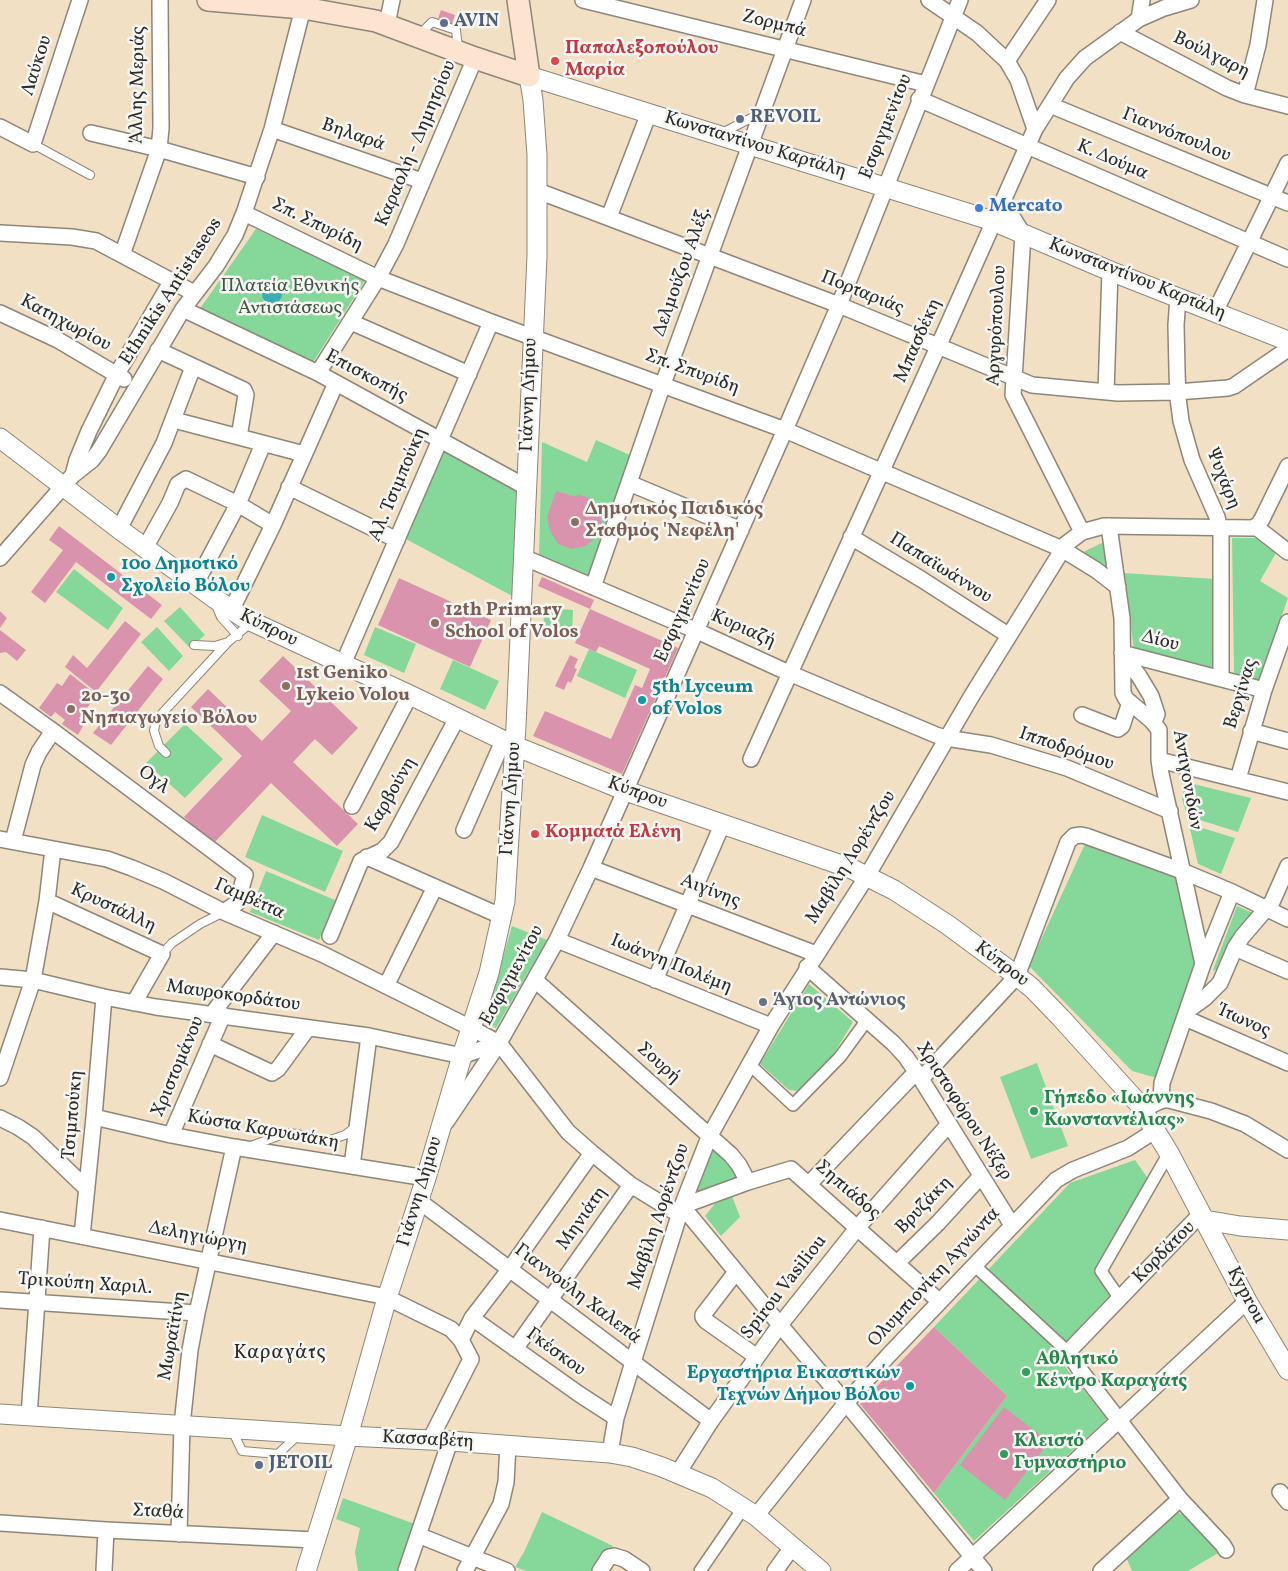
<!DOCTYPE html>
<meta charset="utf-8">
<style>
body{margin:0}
canvas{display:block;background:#f2e0c5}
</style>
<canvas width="1288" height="1571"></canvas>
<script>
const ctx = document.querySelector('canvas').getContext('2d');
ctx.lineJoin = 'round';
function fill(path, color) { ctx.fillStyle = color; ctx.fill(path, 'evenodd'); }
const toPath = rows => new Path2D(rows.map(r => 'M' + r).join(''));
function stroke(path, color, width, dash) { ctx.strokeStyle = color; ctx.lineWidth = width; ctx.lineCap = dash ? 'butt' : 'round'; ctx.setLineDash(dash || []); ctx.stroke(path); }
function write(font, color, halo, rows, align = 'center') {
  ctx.font = font + ' Vollkorn,serif'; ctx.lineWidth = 5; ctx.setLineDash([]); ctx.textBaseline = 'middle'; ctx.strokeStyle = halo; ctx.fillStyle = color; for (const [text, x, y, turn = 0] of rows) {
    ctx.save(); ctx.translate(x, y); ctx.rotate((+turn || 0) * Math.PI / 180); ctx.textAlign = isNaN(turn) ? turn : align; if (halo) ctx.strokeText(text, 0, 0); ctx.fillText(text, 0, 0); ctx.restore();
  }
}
const green = toPath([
 [256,229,365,280,312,364,199,310],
 [596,440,632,456,590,577,539,556,542,442,587,462],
 [443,447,520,489,516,598,404,538],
 [1232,538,1258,538,1276,553,1260,581,1288,598,1259,681,1234,673],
 [1106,541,1110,571,1081,553],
 [74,569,123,608,108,630,56,592],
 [1123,573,1215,579,1215,669,1134,649],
 [180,607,205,635,190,648,164,621],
 [544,608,573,610,572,638,543,636],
 [157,627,183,656,169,671,141,642],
 [375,627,416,644,404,673,364,655],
 [589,649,637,670,625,698,577,676],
 [453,660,499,681,485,710,440,689],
 [185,724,223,759,185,798,146,763],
 [1185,782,1251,798,1238,832,1187,816,1182,799],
 [262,815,343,851,325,892,245,857],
 [1189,824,1235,838,1221,874,1198,864],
 [1085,844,1179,879,1199,964,1157,1078,1132,1071,1029,966],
 [266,871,335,900,319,940,250,912],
 [1237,906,1255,914,1218,968,1214,971,1213,970],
 [512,926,547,940,496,1028,485,1021],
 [809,984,853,1022,833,1055,798,1091,789,1090,760,1064],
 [1037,1063,1068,1146,1031,1159,1000,1077],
 [716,1147,738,1176,736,1181,700,1193,696,1191,712,1149],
 [1135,1160,1149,1180,1123,1226,1095,1269,1111,1294,1065,1343,1059,1338,1050,1348,1107,1419,974,1541,934,1493,1007,1396,934,1327,1070,1183],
 [732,1196,740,1217,721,1236,705,1216,717,1201],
 [343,1498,415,1524,399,1571,358,1571,355,1552,360,1528,336,1519],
 [1176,1509,1180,1514,1185,1512,1218,1553,1188,1571,1132,1571,1126,1557],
 [542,1512,613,1546,594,1571,526,1571,515,1567,524,1552]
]);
const water = toPath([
 '262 294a10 10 0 1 1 20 0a10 10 0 1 1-20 0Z'
]);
const building = toPath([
 [441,10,455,15,449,33,435,28],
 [556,491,577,497,577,494,590,498,599,510,602,524,597,536,586,546,571,549,558,544,550,531,547,517],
 [59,526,162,605,151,619,76,562,45,603,31,592,63,550,49,540],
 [542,577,594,600,590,609,538,586],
 [399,578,491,620,470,667,378,625],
 [590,609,678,648,622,774,533,736,545,711,611,739,635,685,642,688,650,669,599,646,596,652,575,643],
 [0,611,7,618,0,628],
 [125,621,141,634,96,692,65,667,73,655,87,668],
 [0,630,26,650,17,661,6,652,0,653],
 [570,655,578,659,574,668,577,669,571,683,568,681,564,690,555,686],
 [283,656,358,728,332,755,315,739,293,762,358,824,337,846,271,783,213,844,184,817,242,756,191,707,208,689,262,741,291,711,259,681],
 [148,666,163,679,111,745,93,733],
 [70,674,97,695,79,718,84,724,78,735,62,724,65,720,55,712,51,717,39,708,57,683,62,686],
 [934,1327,1007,1396,934,1493,860,1404],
 [1004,1407,1049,1442,1005,1500,960,1465]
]);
const service = toPath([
 [420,34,432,22,456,30,458,48],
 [722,133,761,113],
 [33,144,90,175],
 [216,605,221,617,238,636],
 [194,645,215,646,228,642,252,622],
 [166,753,159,746,154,731,156,720,228,642],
 [162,954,172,943,200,924,224,912],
 [248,1147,286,1133,298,1134,323,1141,330,1140,345,1135,357,1126],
 [232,1430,242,1451,278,1454,297,1436]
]);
const pedestrian = toPath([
 [749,1064,793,1105,840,1057,867,1020],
 [974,1265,1068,1352],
 [1120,1299,1101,1271,1169,1153],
 [700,1571,744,1507]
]);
const minor = toPath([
 [583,0,926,84],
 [929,0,977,33,1007,61,1018,80,1035,129],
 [1139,19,1142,0],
 [387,24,392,0],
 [1120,32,1227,88,1245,95,1288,106],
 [1007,61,1048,0],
 [1245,95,1258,45,1265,0],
 [919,99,1288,259],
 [1050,105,1288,203],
 [0,127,33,144,80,0],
 [272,129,422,181],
 [91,133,159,149,257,177],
 [538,191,839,305,1032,385,1118,393,1177,392,1228,388,1234,386,1288,349],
 [1003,202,1023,234,1013,395,1082,532],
 [244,213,378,278,491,322,785,430,1062,549,1096,570,1118,587],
 [609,217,649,113],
 [0,233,72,237,96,241,194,293],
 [122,255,159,149,161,128,160,0],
 [1178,297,1176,325,1177,371,1178,398,1181,421,1192,460,1217,517,1221,534,1221,678],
 [183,309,318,373,526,487],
 [1215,312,1288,163],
 [0,313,58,340,124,379],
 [351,322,469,374],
 [158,350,244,390,246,395,239,437],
 [318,373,378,278,396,244,475,58],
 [1106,392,1110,271],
 [174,420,304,454],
 [73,475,77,460,89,431,117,374,171,282],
 [629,483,741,530],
 [289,487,397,540],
 [1109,526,1122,618,1123,693,1126,699,1152,721,1159,730,1159,760,1161,774,1203,964],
 [1256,527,1288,552],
 [119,529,164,443,193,367],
 [851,537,921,579,1008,635],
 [145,548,170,503,178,484,186,479,238,504,273,525],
 [523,557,697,631,789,673,936,735,946,738,991,745,1067,768,1170,811],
 [0,558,73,475,92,460,99,451,183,309,216,266,235,235,244,213,272,129,303,8],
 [195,585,238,504,263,444],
 [593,587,663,384,803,0],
 [231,611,273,525,336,383],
 [1122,653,1264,690],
 [1122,653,1139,676,1151,696,1157,714,1154,722],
 [343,664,491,322],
 [0,693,53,731,245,875,237,903,224,912],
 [1082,715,1118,729,1122,726,1130,702],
 [1251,731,1288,741],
 [751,759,938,347,1035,129,1067,78,1085,58,1139,19,1164,8,1191,0],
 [1159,760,1288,792],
 [1238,779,1264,690,1288,622],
 [352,806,410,695],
 [464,830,503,741],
 [0,839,107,859,132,868,163,881,224,912,322,954,471,1028,499,1043,568,1132,592,1153,631,1185,680,1215],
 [13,841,33,765,39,752,53,731],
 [367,857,503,917],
 [591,868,816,954],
 [47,901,162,954,134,1003],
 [330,936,361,861,382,851,391,842,457,718],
 [557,940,771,1026],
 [1235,948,1288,971],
 [807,967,893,1043,906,1057,921,1079,1012,1225],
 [0,977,33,980,104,997,156,1007,369,1036,462,1056,499,1043],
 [535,980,731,1155,739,1165,748,1182],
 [655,980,722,825],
 [386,986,435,887],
 [1187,1011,1205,998,1220,983,1235,948,1242,937,1272,902,1288,866],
 [212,1014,274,933],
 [1185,1018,1288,1063],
 [210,1044,272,1073,278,1069,308,1028],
 [0,1078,33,980,47,901,53,849],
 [921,1079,1017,976,1068,842,1074,836,1081,835,1086,836,1182,871,1232,892,1288,919],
 [1161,1101,1162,1083,1203,964,1232,892],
 [1152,1105,1162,1100,1169,1100,1211,1111,1245,1124,1288,1150],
 [94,1117,171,1135,234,1147,426,1178],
 [0,1118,18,1127,33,1137,87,1189],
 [446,1122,499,1043,557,940,591,868,785,430,839,305,960,0],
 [171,1135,223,1015],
 [352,1166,369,1036],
 [809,1184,916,1072],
 [419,1201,711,1421],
 [0,1220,377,1295,394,1301,451,1329,461,1340,471,1359,430,1440],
 [1205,1220,1195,1220,1068,1352,1080,1370,1180,1499,1223,1545,1226,1550],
 [82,1236,94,1117,104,997],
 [897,1263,938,1223,981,1176],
 [736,1272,703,1315,703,1317,706,1321,757,1357],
 [0,1300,197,1313],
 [939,1301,791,1169,748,1182,682,1206,780,1325,846,1403,984,1571],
 [472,1318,579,1394,616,1418],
 [461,1340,472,1318,509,1270,592,1153],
 [515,1349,631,1185],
 [29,1416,42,1228],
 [610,1453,616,1418,633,1362,682,1206,709,1137,771,1026,867,876,971,697,1066,544,1082,532,1104,526,1253,528,1259,524,1262,519,1288,466],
 [678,1473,711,1421,780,1325,858,1227,949,1124],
 [1280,1492,1288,1502],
 [756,1516,846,1403,887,1357,1056,1180,1073,1170,1128,1148,1156,1130],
 [0,1523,106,1530,315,1540],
 [179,1534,182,1425,190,1350,197,1313,234,1147],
 [418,1535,507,1571],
 [104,1571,106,1530],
 [406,1571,450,1441],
 [465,1571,501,1504,506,1482,508,1445],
 [600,1571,609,1557,614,1556,624,1559,642,1571],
 [775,1571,793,1546],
 [957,1571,1247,1301],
 [1101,1571,1180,1499]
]);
const tertiary = toPath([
 [0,438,119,529,214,598,244,618,410,695,515,746,626,791,850,868,894,890,948,925,1017,976,1032,988,1061,1018,1139,1104,1169,1153,1247,1301,1288,1370],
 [1205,1220,1240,1226,1288,1230],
 [0,1414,348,1436,450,1441,610,1453,632,1457,662,1467,712,1488,756,1516,821,1571],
 [306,1571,348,1436,387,1298,426,1178,462,1056,489,973,505,901,516,726,537,256,537,155,533,100,529,76,993,221,1110,271,1288,341]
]);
const secondary = toPath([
 [208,0,303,8,376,21,475,58,529,76,518,0]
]);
const markers = [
 [444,23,5,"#5c6f8a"],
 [555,61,5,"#e0444e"],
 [740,119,5,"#5c6f8a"],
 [979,208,5,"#3f7fe0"],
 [575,522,5,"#8d6e63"],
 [111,577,5,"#0f9aa8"],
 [435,623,5,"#8d6e63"],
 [286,686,5,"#8d6e63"],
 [642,700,5,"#0f9aa8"],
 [71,709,5,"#8d6e63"],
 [535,834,5,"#e0444e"],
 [763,1002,5,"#6b7280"],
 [1034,1111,5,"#2e9e5b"],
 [1026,1372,5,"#2e9e5b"],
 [910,1386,5,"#0f9aa8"],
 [1004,1454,5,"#2e9e5b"],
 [259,1465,5,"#5c6f8a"]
];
const serviceNames = [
 ["AVIN",454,23],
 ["REVOIL",750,119],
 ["JETOIL",269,1465]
];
const streetNames = [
 ["Ζορμπά",774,25,14],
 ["Βούλγαρη",1211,56,26],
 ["Λαύκου",38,66,-72],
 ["Άλλης Μεριάς",139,85,-89],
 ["Εσφιγμενίτου",887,127,-68],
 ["Βηλαρά",353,136,19],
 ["Γιαννόπουλου",1176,136,22],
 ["Καραολή - Δημητρίου",417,144,-67],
 ["Κωνσταντίνου Καρτάλη",755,146,17],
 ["Κ. Δούμα",1112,161,23],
 ["Σπ. Σπυρίδη",317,226,26],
 ["Δελμούζου Αλέξ.",683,272,-70],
 ["Κωνσταντίνου Καρτάλη",1137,280,22],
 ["Ethnikis Antistaseos",172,292,-57],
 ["Πορταριάς",862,294,22],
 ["Κατηχωρίου",65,324,28],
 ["Αργυρόπουλου",998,326,-87],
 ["Μπασδέκη",919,341,-66],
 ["Σπ. Σπυρίδη",692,373,20],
 ["Επισκοπής",366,377,28],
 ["Γιάννη Δήμου",530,395,-88],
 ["Ψυχάρη",1222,479,68],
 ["Αλ. Τσιμπούκη",399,485,-67],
 ["Παπαϊωάννου",940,569,32],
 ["Εσφιγμενίτου",684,611,-66],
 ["Κύπρου",268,629,26],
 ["Κυριαζή",743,630,24],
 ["Δίου",1160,642,15],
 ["Βεργίνας",1242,694,-73],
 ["Ιπποδρόμου",1066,750,19],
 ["Αντιγονιδών",1186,780,80],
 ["Ογλ",153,781,37],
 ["Κύπρου",637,794,20],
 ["Καρβούνη",392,795,-60],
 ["Γιάννη Δήμου",512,799,-86],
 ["Μαβίλη Λορέντζου",852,858,-58],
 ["Αιγίνης",710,892,21],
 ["Γαμβέττα",249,900,24],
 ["Κρυστάλλη",113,909,25],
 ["Ιωάννη Πολέμη",671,965,22],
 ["Κύπρου",1001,965,37],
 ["Εσφιγμενίτου",513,976,-61],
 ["Μαυροκορδάτου",233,997,8],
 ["Ίτωνος",1244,1022,24],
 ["Σουρή",658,1064,42],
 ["Χριστομάνου",179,1067,-67],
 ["Χριστοφόρου Νέζερ",963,1112,57],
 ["Τσιμπούκη",74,1115,-85],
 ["Κώστα Καρυωτάκη",263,1131,10],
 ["Σηπιάδος",847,1191,41],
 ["Γιάννη Δήμου",421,1192,-73],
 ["Βρυζάκη",925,1206,-46],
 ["Μαβίλη Λορέντζου",660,1217,-71],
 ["Μηνιάτη",583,1219,-55],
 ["Δεληγιώργη",198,1238,11],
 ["Κορδάτου",1165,1253,-45],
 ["Ολυμπιονίκη Αγνώντα",935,1278,-47],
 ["Τρικούπη Χαριλ.",85,1285,4],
 ["Spirou Vasiliou",785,1288,-52],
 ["Γιαννούλη Χαλεπά",577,1295,37],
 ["Kyprou",1245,1296,62],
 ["Μωραϊτίνη",174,1336,-80],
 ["Γκέσκου",555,1353,36],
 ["Κασσαβέτη",428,1441,3],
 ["Σταθά",158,1513,3]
];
const healthNames = [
 ["Παπαλεξοπούλου",565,50],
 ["Μαρία",565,72],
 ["Κομματά Ελένη",545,834]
];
const shopNames = [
 ["Mercato",989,208]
];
const parkNames = [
 ["Πλατεία Εθνικής",290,288],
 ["Αντιστάσεως",290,310]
];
const educationNames = [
 ["Δημοτικός Παιδικός",585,511],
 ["Σταθμός 'Νεφέλη'",585,533],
 ["12th Primary",445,612],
 ["School of Volos",445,634],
 ["1st Geniko",296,675],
 ["Lykeio Volou",296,697],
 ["2ο-3ο",81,698],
 ["Νηπιαγωγείο Βόλου",81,720]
];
const cultureNames = [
 ["10ο Δημοτικό",121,566],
 ["Σχολείο Βόλου",121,588],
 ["5th Lyceum",652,689],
 ["of Volos",652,711],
 ["Εργαστήρια Εικαστικών",900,1375,"right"],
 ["Τεχνών Δήμου Βόλου",900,1397,"right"]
];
const worshipNames = [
 ["Άγιος Αντώνιος",773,1002]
];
const leisureNames = [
 ["Γήπεδο «Ιωάννης",1044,1100],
 ["Κωνσταντέλιας»",1044,1122],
 ["Αθλητικό",1036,1361],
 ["Κέντρο Καραγάτς",1036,1383],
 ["Κλειστό",1014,1443],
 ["Γυμναστήριο",1014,1465]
];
const neighbourhoodNames = [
 ["Καραγάτς",280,1354]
];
fill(green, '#85d899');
fill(water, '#3badb3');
fill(building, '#d993ad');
stroke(service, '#8e8678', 10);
stroke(pedestrian, '#8e8678', 14);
stroke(minor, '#8e8678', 18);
stroke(tertiary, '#8e8678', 21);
stroke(secondary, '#8e8678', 24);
stroke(service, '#fff', 8);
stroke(pedestrian, '#fff', 11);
stroke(minor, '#fff', 15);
stroke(tertiary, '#fff', 19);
stroke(secondary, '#fde4d0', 21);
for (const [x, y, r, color] of markers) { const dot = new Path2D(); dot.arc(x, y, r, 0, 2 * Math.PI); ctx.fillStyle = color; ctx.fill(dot); stroke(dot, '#f6f6f2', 2); }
write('bold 19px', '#4e5e75', '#f6f6f2', serviceNames, 'left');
write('19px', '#2b2b2b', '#f6f6f2', streetNames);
write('bold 19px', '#be3a42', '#f6f6f2', healthNames, 'left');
write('bold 19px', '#366cbe', '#f6f6f2', shopNames, 'left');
write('19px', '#425646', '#f6f6f2', parkNames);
write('bold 19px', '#785e54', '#f6f6f2', educationNames, 'left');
write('bold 19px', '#0d838f', '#f6f6f2', cultureNames, 'left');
write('bold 19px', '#5b616d', '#f6f6f2', worshipNames, 'left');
write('bold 19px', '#27864d', '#f6f6f2', leisureNames, 'left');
ctx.letterSpacing = '1px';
write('20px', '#2b2b2b', '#f6f6f2', neighbourhoodNames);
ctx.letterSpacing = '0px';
</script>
